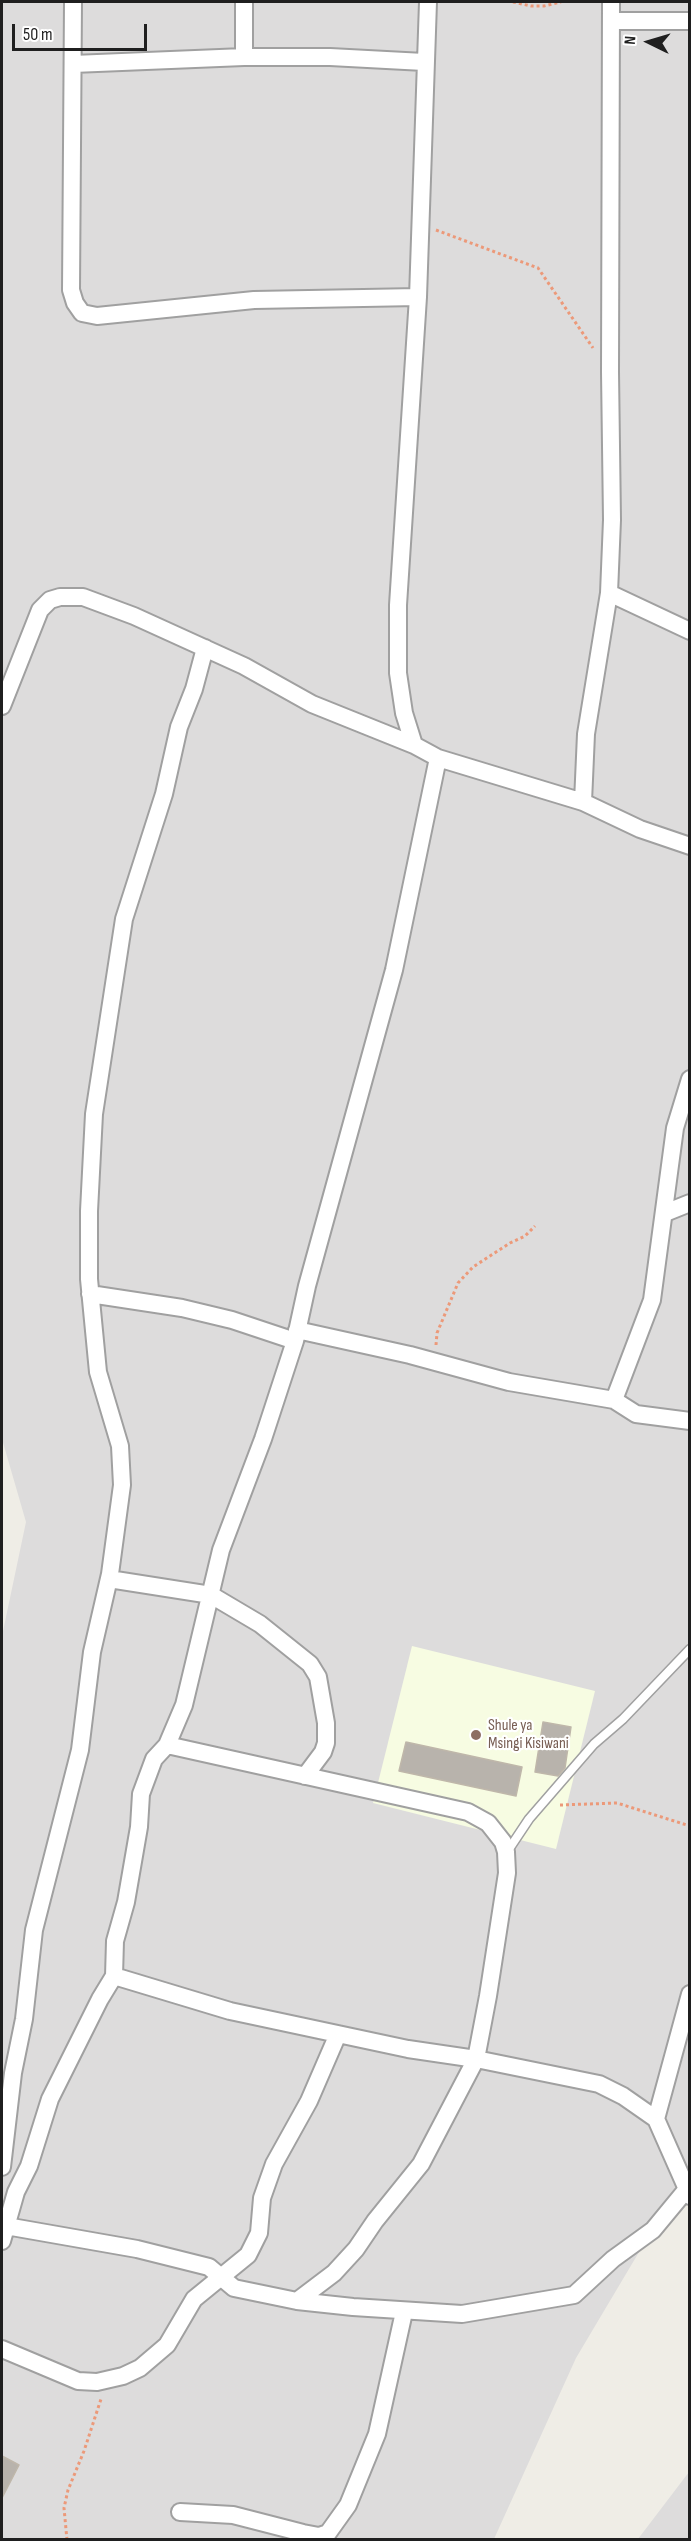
<!DOCTYPE html>
<style>
body{margin:0}
#map{position:relative;width:691px;height:2541px;overflow:hidden;background:#efede6;font-family:"Sofia Sans Condensed",sans-serif}
canvas{display:block}
.frame{position:absolute;inset:0;border:3px solid #1f1f1f;pointer-events:none}
.north{position:absolute;left:619px;top:12px;width:60px;height:60px;-webkit-text-stroke:4px #fff;paint-order:stroke;rotate:275deg;font-size:16px;font-weight:700;line-height:24px;text-align:center;color:#1f1f1f}
.north::after{content:'';display:block;margin:auto;width:21px;height:27px;background:#1f1f1f;clip-path:polygon(50% 0,100% 100%,50% 72%,0 100%)}
.scale{position:absolute;left:12px;top:24px;width:135px;height:27px;box-sizing:border-box;border:3px solid #1f1f1f;border-top:0;padding-left:8px;font-size:18px;line-height:21px;white-space:nowrap;color:#1f1f1f;-webkit-text-stroke:4px #fff;paint-order:stroke}
</style>
<div id="map">
<canvas width="691" height="2541"></canvas>
<div class="frame"></div>
<div class="north">N</div>
<div class="scale">50 m</div>
</div>
<script>
const ctx = document.querySelector('canvas').getContext('2d');
ctx.lineJoin = 'round';
function fill(path, color) { ctx.fillStyle = color; ctx.fill(path, 'evenodd'); }
const toPath = rows => new Path2D(rows.map(r => 'M' + r).join(''));
function stroke(path, color, width, dash) { ctx.strokeStyle = color; ctx.lineWidth = width; ctx.lineCap = dash ? 'butt' : 'round'; ctx.setLineDash(dash || []); ctx.stroke(path); }
function write(font, color, halo, rows, align = 'center') {
  ctx.font = font + ' "Sofia Sans Condensed",sans-serif'; ctx.lineWidth = 4.5; ctx.setLineDash([]); ctx.textBaseline = 'middle'; ctx.strokeStyle = halo; ctx.fillStyle = color; for (const [text, x, y, turn = 0] of rows) {
    ctx.save(); ctx.translate(x, y); ctx.rotate((+turn || 0) * Math.PI / 180); ctx.textAlign = isNaN(turn) ? turn : align; if (halo) ctx.strokeText(text, 0, 0); ctx.fillText(text, 0, 0); ctx.restore();
  }
}
const residential = toPath([
 [2,2,689,2,689,2168,576,2358,494,2539,2,2539,2,1636,26,1522,2,1439],
 [689,2472,689,2539,638,2539]
]);
const education = toPath([
 [412,1646,595,1691,556,1849,373,1803]
]);
const building = toPath([
 [543,1722,571,1727,565,1768,558,1776,535,1772,543,1722],
 [406,1742,522,1767,516,1796,399,1771,406,1742],
 [2,2456,19,2465,2,2498,2,2456]
]);
const path = toPath([
 [513,2,531,6,544,6,561,2],
 [436,230,538,268,593,348],
 [436,1345,437,1333,458,1283,473,1267,510,1243,525,1236,535,1226],
 [560,1805,617,1803,690,1826],
 [67,2540,64,2508,68,2490,84,2451,101,2399]
]);
const service = toPath([
 [507,1852,529,1819,594,1744,623,1719,690,1649]
]);
const minor = toPath([
 [73,2,71,290,75,303,82,313,97,316,254,300,418,297],
 [611,21,690,21],
 [244,57,244,2],
 [73,64,244,57,330,57,424,62],
 [609,593,690,631],
 [2,706,40,610,50,600,60,597,83,597,134,616,244,666,312,704,414,745,438,758,583,802,640,829,690,846],
 [414,745,404,713,398,673,398,605,418,297,428,2],
 [583,802,586,734,609,593,612,520,610,372,611,2],
 [665,1213,690,1203],
 [90,1294,182,1308,232,1320,295,1341],
 [297,1330,410,1355,509,1382,614,1400,636,1414,690,1421],
 [614,1400,652,1300,675,1128,690,1079],
 [109,1579,211,1595,260,1624,310,1664,318,1677,326,1723,326,1743,323,1752,305,1776],
 [167,1745,468,1812,488,1823,503,1842,506,1852,507,1873,488,1996,476,2059,421,2164,375,2221,356,2249,334,2273,297,2301],
 [114,1976,230,2011,408,2049,476,2059,599,2084,623,2096,656,2119,690,2196],
 [656,2119,690,1994],
 [2,2167,13,2073,24,2019,34,1930,80,1750,92,1652,110,1574,122,1485,120,1446,98,1372,89,1279,89,1211,94,1114,124,919,164,794,179,727,194,689,205,648],
 [2,2218,6,2226,137,2249,209,2267,234,2288,297,2301,353,2307,462,2314,574,2295,613,2259,653,2230,686,2190],
 [2,2241,16,2192,29,2166,50,2099,100,1999,114,1976,115,1941,126,1902,139,1827,141,1794,154,1759,167,1745,184,1705,221,1550,263,1439,295,1341,307,1286,394,970,438,758],
 [2,2349,78,2381,97,2382,123,2376,140,2368,167,2345,194,2299,248,2255,259,2233,262,2198,274,2164,309,2101,338,2034],
 [180,2512,233,2515,303,2533,319,2536,328,2533,348,2505,377,2434,404,2312]
]);
const markers = [
 [476,1735,6,"#8d6e63"]
];
const educationNames = [
 ["Shule ya",488,1726],
 ["Msingi Kisiwani",488,1744]
];
fill(residential, '#dddcdc');
fill(education, '#f7fce2');
fill(building, '#b8b3ac');
stroke(building, '#bfb7aa', 1.5);
stroke(service, '#a0a0a0', 11);
stroke(minor, '#a0a0a0', 20);
stroke(path, '#ec9979', 3, [3, 3]);
stroke(service, '#fff', 8);
stroke(minor, '#fff', 16);
for (const [x, y, r, color] of markers) { const dot = new Path2D(); dot.arc(x, y, r, 0, 2 * Math.PI); ctx.fillStyle = color; ctx.fill(dot); stroke(dot, '#fff', 2); }
write('16px', '#785e54', '#fff', educationNames, 'left');
</script>
